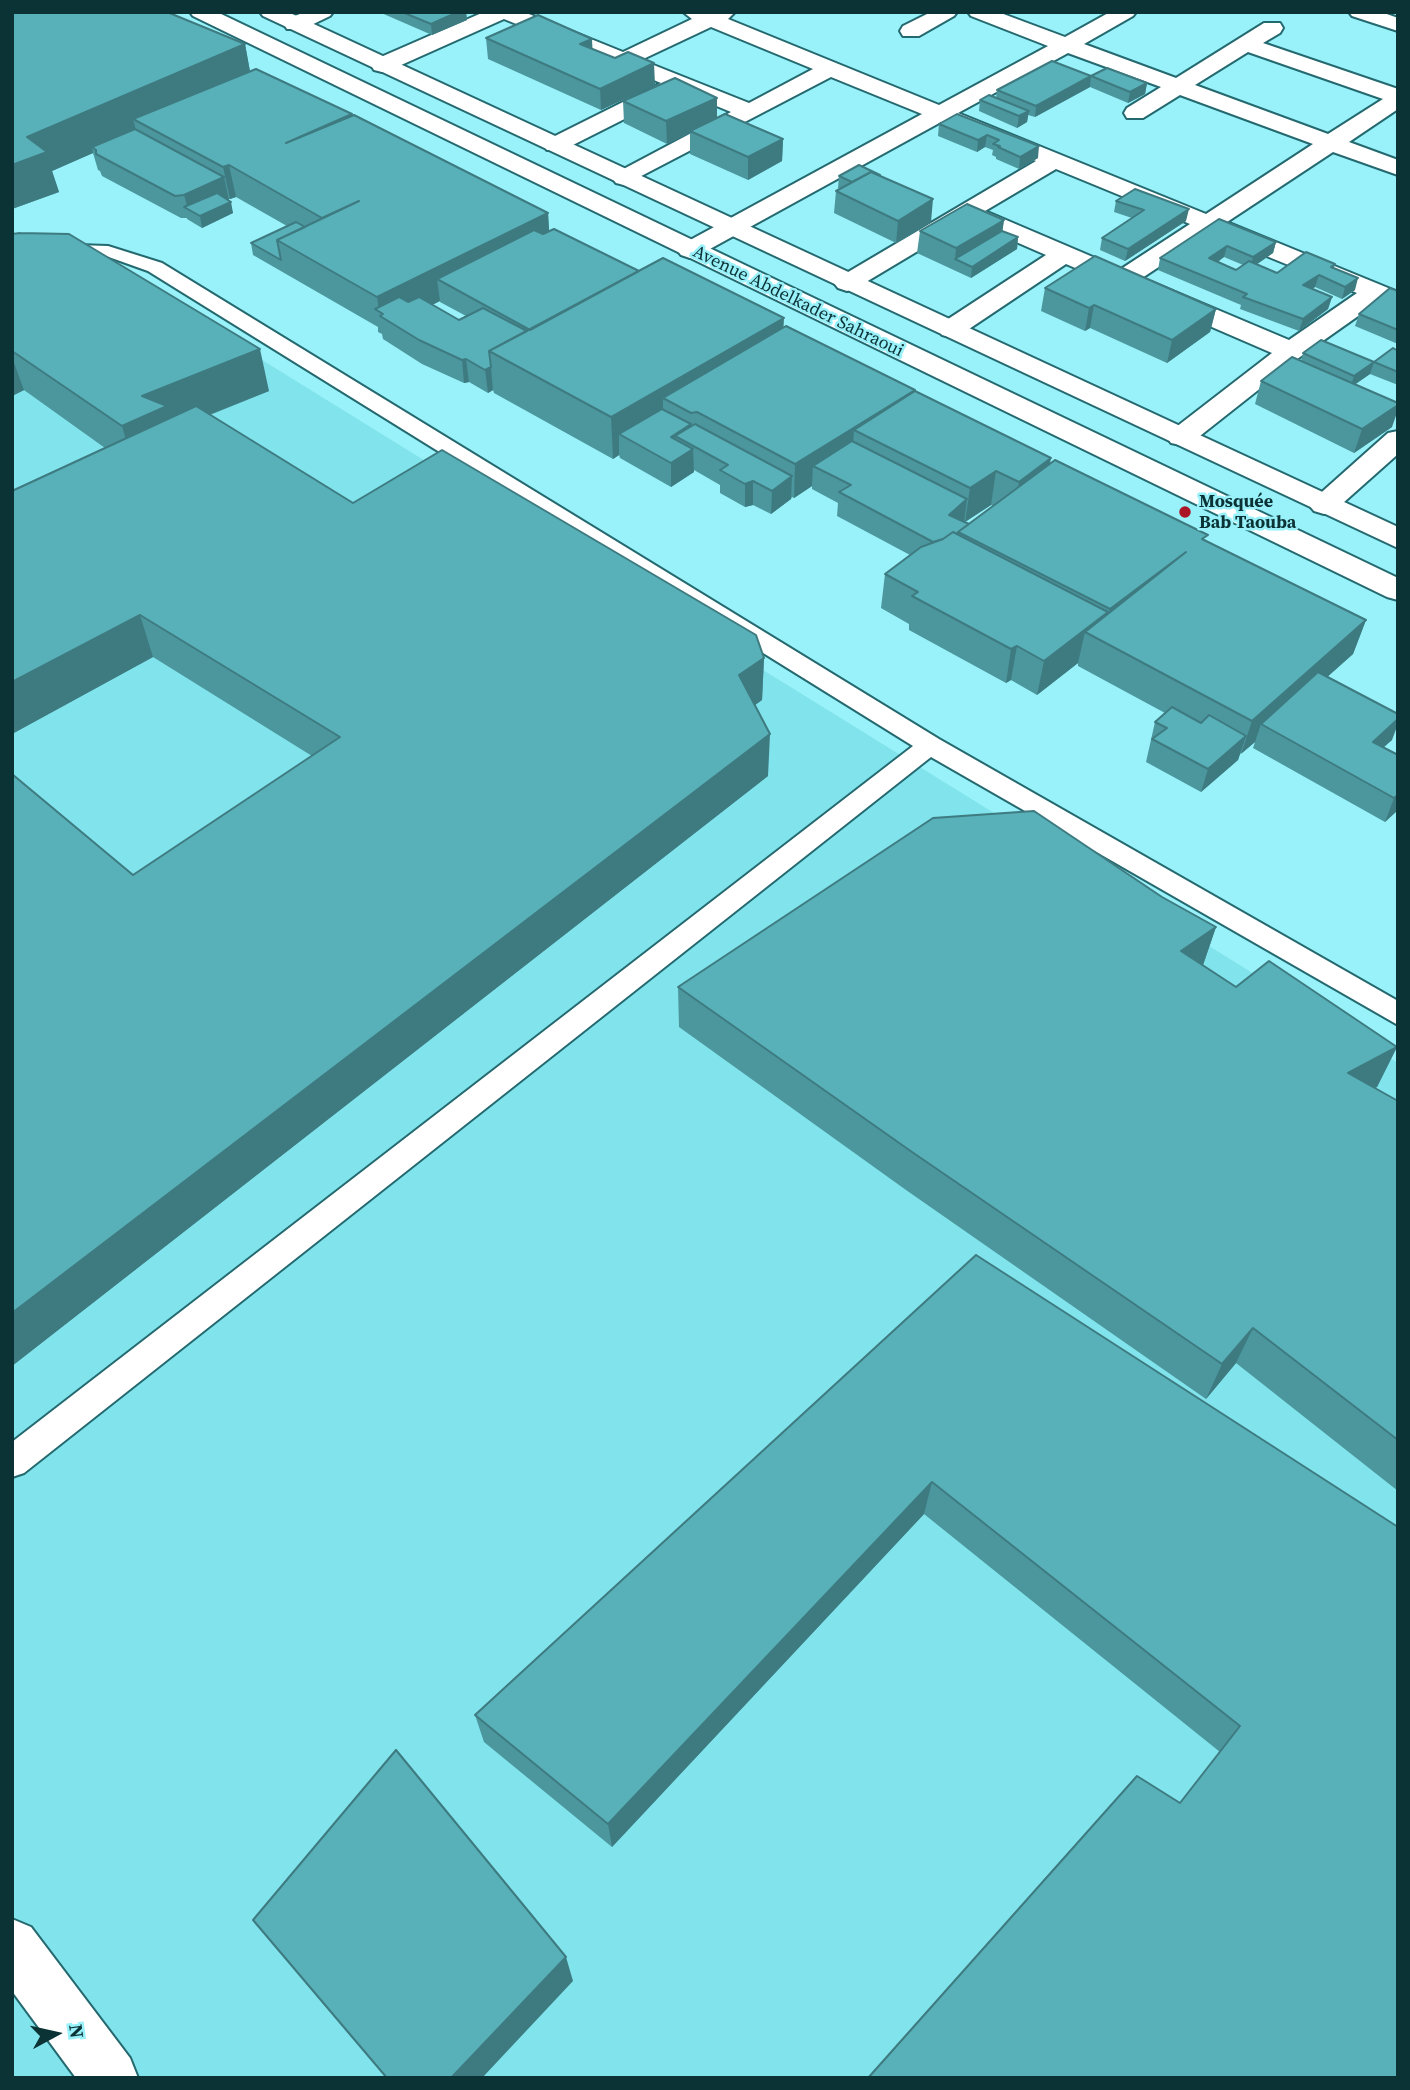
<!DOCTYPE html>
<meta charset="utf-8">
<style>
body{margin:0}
#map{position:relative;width:1410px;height:2090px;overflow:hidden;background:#99f1f9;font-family:"Source Serif 4",serif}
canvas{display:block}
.frame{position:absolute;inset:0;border:14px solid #0b3235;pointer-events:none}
.north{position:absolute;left:21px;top:1999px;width:70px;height:70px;-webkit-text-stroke:5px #99f1f9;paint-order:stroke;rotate:82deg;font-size:19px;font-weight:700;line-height:28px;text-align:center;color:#0b3235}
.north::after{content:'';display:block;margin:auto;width:24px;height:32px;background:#0b3235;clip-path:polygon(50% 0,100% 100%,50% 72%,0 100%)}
</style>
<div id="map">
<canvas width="1410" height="2090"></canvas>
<div class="frame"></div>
<div class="north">N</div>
</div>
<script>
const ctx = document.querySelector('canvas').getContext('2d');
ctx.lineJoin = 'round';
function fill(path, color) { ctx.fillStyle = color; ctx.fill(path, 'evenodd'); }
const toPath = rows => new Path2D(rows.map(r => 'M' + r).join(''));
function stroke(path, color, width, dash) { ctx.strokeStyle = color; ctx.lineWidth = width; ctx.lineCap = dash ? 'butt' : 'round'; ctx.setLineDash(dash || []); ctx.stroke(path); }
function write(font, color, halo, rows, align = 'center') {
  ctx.font = font + ' "Source Serif 4",serif'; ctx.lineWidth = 5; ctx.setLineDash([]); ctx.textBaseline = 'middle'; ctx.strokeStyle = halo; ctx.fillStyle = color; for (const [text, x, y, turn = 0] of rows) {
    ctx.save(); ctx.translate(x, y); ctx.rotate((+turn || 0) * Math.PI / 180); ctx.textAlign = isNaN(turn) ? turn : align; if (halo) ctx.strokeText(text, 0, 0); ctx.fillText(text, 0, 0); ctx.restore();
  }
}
const built = toPath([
 [12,242,107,264,1398,1063,1398,2078,12,2078]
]);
const lane = toPath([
 [46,244,108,246,162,263,939,739,1398,1001,1398,1025,931,757,24,1473,12,1477,12,1442,913,746,148,271,106,256,46,254,12,257,12,247,46,244]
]);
const street = toPath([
 [305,12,333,12,330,16,303,29,287,29,284,24,287,19,305,12],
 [484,12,524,12,623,52,692,19,683,12,735,12,728,19,939,105,1048,46,971,16,968,12,998,12,1065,37,1110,12,1136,12,1133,16,1084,44,1176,78,1264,23,1280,23,1283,28,1280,33,1263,43,1398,89,1398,109,1349,142,1398,160,1398,175,1333,152,1227,222,1398,292,1398,309,1378,302,1300,357,1191,443,1181,445,1171,443,1167,437,1171,431,1272,353,1066,264,960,335,951,337,942,335,938,329,942,323,1046,255,968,221,856,288,847,291,838,288,834,283,838,278,1036,161,941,122,699,255,690,258,681,255,677,250,681,245,922,114,831,77,624,185,616,183,612,178,616,173,731,112,680,91,563,150,547,150,543,145,547,140,661,83,504,19,390,70,382,72,374,70,371,65,374,60,484,12],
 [711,27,813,69,749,103,641,60,711,27],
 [1248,52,1383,99,1328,134,1195,85,1248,52],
 [1068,53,1161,87,1127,108,1124,113,1127,118,1143,118,1180,95,1313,144,1206,214,958,113,1068,53],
 [1056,169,1190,224,1121,269,985,211,1056,169],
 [1210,233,1357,293,1289,340,1142,278,1210,233],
 [931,12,957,12,954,16,919,36,903,36,900,31,903,26,931,12],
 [1349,12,1381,12,1398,18,1398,31,1352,16,1349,12],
 [1398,431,1398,454,1334,511,1324,514,1314,511,1309,505,1314,499,1388,433,1398,431],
 [12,1919,31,1927,130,2058,138,2078,76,2078,12,1991,12,1919]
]);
const secondary = toPath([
 [190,12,217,12,1398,578,1398,600,1387,597,193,16,190,12],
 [260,12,288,12,1398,527,1398,548,263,16,260,12]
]);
const wall = toPath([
 [12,12,245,44,250,71,352,114,352,115,548,213,549,231,639,271,784,328,915,390,915,392,1051,458,1049,464,1366,620,1353,654,1327,677,1392,740,1383,747,1398,810,1385,822,1253,748,1255,742,1240,754,1238,760,1201,792,1146,762,1155,722,1165,713,1078,666,1078,663,1037,695,1011,680,1006,683,909,630,909,624,881,608,885,574,910,555,837,516,838,503,812,489,812,486,794,498,792,497,791,499,771,514,753,505,745,507,720,493,720,485,694,470,694,472,671,487,620,458,619,455,613,459,494,393,493,390,488,393,469,382,464,383,422,364,383,339,382,334,378,332,378,327,253,255,251,243,287,226,236,197,230,199,228,199,233,213,202,228,187,219,187,218,181,218,102,176,100,171,98,170,93,153,52,171,59,192,12,209],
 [440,301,440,302,466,316,459,320,432,305],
 [991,505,993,506,969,524,965,522],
 [379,12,466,12,467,20,432,35],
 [486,38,592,49,655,85,601,110,488,59],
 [1091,76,1090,87,1035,117,1028,115,1027,122,1017,128,979,111,980,100,996,98,997,90],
 [1091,76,1147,83,1145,94,1128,103,1090,87],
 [717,98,717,117,783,139,782,161,748,180,690,154,690,133,667,144,624,123,623,101],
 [957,114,1038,158,1019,169,996,159,996,157,992,155,993,150,985,147,977,152,938,136,939,124],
 [839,176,931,222,896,243,834,213,836,191,840,188,838,188],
 [1116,201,1186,221,1125,261,1100,250,1102,238,1132,218,1114,212],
 [1219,219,1276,242,1273,253,1257,264,1277,273,1335,264,1334,268,1355,290,1342,299,1315,287,1312,289,1332,297,1328,309,1299,331,1240,309,1241,305,1158,270,1160,258],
 [1224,257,1243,265,1236,270,1218,262],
 [1004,220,1002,231,1018,237,1017,249,971,278,917,253,920,231],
 [12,234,269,391,210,415,353,503,764,658,762,700,755,705,768,776,12,1366,12,774,133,875,312,756,153,657,12,734,12,491,105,448,24,390,12,396],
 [1045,288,1216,309,1210,332,1167,363,1090,328,1085,331,1041,311],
 [1398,291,1398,344,1355,326,1359,314],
 [1398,351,1398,385,1370,374,1355,384,1392,427,1354,453,1255,404,1261,381,1301,361,1303,353,1374,362],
 [1162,897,1216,927,1203,965,1236,987,1397,1047,1377,1087,1375,1088,1398,1101,1398,1491,1236,1363,1206,1399,906,1190,679,1027,678,987],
 [976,1255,1398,1527,1180,1803,1220,1752,924,1514,612,1847,484,1742,475,1715]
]);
const shadedWall = toPath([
 [458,12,466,12,467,20,432,35,431,24],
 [592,39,593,60,580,44],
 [245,44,252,83,133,119,137,134,96,150,92,147,93,153,52,171,59,192,12,209,12,164,27,137],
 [654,63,655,85,601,110,600,89],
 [1091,76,1090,87,1035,117,1036,106],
 [1147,83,1145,94,1128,103,1130,92],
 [717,98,717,120,667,144,666,121],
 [1029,111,1027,122,1017,128,1019,116],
 [987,135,985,147,977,152,978,140],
 [783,139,782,161,748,180,748,157],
 [1039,146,1038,158,1019,169,1020,157],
 [229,165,236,197,230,199,223,167],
 [224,177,229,200,188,209,184,195],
 [933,199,931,222,896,243,898,221],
 [231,202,233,213,202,228,200,216],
 [1189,209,1186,221,1125,261,1128,249],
 [548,213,550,245,437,279,440,301,393,324,383,314,379,311,377,297],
 [1004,220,1001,242,955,259,956,248],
 [1018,237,1017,249,971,278,972,267],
 [1276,242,1273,253,1250,269,1253,257],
 [1227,246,1224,257,1206,269,1209,258],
 [1319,275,1315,287,1300,297,1303,285],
 [1358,278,1355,290,1342,299,1345,287],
 [1332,297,1328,309,1299,331,1303,319],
 [1094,305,1090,328,1085,331,1089,308],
 [1216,309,1210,332,1167,363,1172,340],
 [784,318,782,359,691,413,663,398,663,429,619,434,619,455,613,459,611,417],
 [260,349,269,391,173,429,134,468,122,426,142,396],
 [12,357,24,390,12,396],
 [466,359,469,382,464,383,462,360],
 [1374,362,1370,374,1350,388,1354,376],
 [491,367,493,390,488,393,485,370],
 [915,390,911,423,854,430,852,461,813,466,812,486,794,498,795,464],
 [1398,405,1398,410,1392,427,1354,453,1362,429],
 [691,424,691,445,675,436,676,458,671,437],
 [693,449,694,472,671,487,671,463],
 [1051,458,1045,491,1013,516,1019,482],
 [996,471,991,505,965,522,970,488],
 [792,476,791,499,771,514,772,491],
 [753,481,753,505,745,507,745,484],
 [967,499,964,523,949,515],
 [1186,552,1177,585,1103,643,1110,609],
 [1108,612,1102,641,1085,632,1078,663,1037,695,1044,661],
 [140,615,153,657,12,734,12,682],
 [1366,620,1353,654,1269,729,1261,724,1255,742,1241,754,1252,721],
 [1017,646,1011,680,1006,683,1011,649],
 [764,658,762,700,738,717,739,675],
 [1398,719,1398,724,1392,740,1364,765,1373,742],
 [770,734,768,776,12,1366,12,1313],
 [1246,736,1238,760,1201,792,1208,769],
 [1398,795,1398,810,1385,822,1394,798],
 [1216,927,1202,968,1181,951],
 [1397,1047,1377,1087,1330,1112,1348,1073],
 [1253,1328,1236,1363,1206,1399,1222,1364],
 [932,1482,924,1514,612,1847,608,1824],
 [566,1957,573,1981,482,2078,451,2078]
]);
const building = toPath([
 [12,12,167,12,245,44,27,137,47,152,12,165,12,12],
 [402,12,458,12,431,24,402,12],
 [538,15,592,39,580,44,615,58,628,52,654,63,600,89,486,38,538,15],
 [1052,61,1091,76,1036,106,997,90,1052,61],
 [1107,68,1147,83,1130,92,1091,76,1107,68],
 [256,69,352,114,286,143,354,115,548,213,377,297,277,240,359,201,322,218,229,165,223,167,133,119,256,69],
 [675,78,717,98,666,121,623,101,675,78],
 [989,95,1029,111,1019,116,980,100,989,95],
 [725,114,783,139,748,157,690,131,725,114],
 [957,114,1039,146,1020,157,998,147,1000,146,993,144,999,140,987,135,978,140,939,124,957,114],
 [135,129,224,177,184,195,175,196,96,154,96,150,92,147,135,129],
 [859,165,880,175,871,172,852,182,839,176,859,165],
 [871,172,933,199,898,221,836,191,871,172],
 [1135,189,1189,209,1128,249,1102,238,1144,210,1116,201,1135,189],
 [217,193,231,202,200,216,184,207,217,193],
 [967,204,1004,220,994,226,956,248,920,231,967,204],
 [1219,219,1276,242,1253,257,1227,246,1209,258,1236,270,1249,261,1277,273,1306,252,1335,264,1331,267,1358,278,1345,287,1319,275,1303,285,1332,297,1303,319,1243,297,1247,294,1160,258,1219,219],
 [296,222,305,227,277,240,281,260,251,243,296,222],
 [554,229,639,271,530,330,437,279,534,230,543,234,554,229],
 [1002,231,1018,237,972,267,955,259,1002,231],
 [20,233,69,234,260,349,142,396,167,406,122,426,12,351,12,234,20,233],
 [1095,256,1216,309,1172,340,1094,305,1089,308,1045,288,1095,256],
 [663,258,784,318,611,417,489,351,663,258],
 [1390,288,1398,291,1398,330,1359,314,1390,288],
 [399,297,408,302,419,297,459,320,483,308,527,331,489,351,491,367,485,370,466,359,462,360,419,340,380,316,383,314,375,309,399,297],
 [786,326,915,390,795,464,697,412,691,413,663,398,786,326],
 [1321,340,1374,362,1354,376,1303,353,1321,340],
 [1393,348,1398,351,1398,372,1374,362,1393,348],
 [1292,357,1398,403,1398,405,1362,429,1261,381,1292,357],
 [915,391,1051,458,1019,482,996,471,970,488,854,430,915,391],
 [196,406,353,503,442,450,756,635,764,658,739,675,770,734,12,1313,12,774,133,875,340,737,140,615,12,682,12,491,196,406],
 [662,409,691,424,671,437,693,449,671,463,619,434,662,409],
 [695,424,792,476,772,491,753,481,745,484,720,470,728,465,675,436,695,424],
 [852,441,967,499,949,515,969,524,958,532,957,534,953,532,943,539,933,542,839,492,851,485,813,466,852,441],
 [1055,460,1208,535,1202,539,1366,620,1252,721,1085,632,1186,552,1110,609,958,532,1055,460],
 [953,532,1108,612,1044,661,1017,646,1011,649,912,596,918,592,885,574,921,547,943,539,953,532],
 [1318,672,1398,714,1398,719,1373,742,1398,755,1398,795,1394,798,1261,724,1318,672],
 [1172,707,1201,723,1209,715,1246,736,1208,769,1152,739,1167,728,1155,722,1172,707],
 [1034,811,1162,897,1216,927,1181,951,1236,987,1269,961,1397,1047,1348,1073,1398,1101,1398,1440,1253,1328,1222,1364,912,1152,678,987,933,818,1034,811],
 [976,1255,1398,1527,1398,2078,868,2078,1137,1776,1180,1803,1240,1726,932,1482,608,1824,475,1715,976,1255],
 [396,1750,566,1957,451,2078,387,2078,253,1920,396,1750]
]);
const markers = [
 [1185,512,7,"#ab1626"]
];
const farStreetnames = [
 ["Avenue Abdelkader Sahraoui",798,302,26]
];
const farPoinames = [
 ["Mosquée",1199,502],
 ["Bab Taouba",1199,523]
];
fill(built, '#81e3eb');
stroke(lane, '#24696f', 4);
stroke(street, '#24696f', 4);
stroke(secondary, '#24696f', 4);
fill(lane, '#fff');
fill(street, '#fff');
fill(secondary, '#fff');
fill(wall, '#4c979e');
fill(shadedWall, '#3e7b81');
fill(building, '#58b0b8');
stroke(building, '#3e7b81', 2);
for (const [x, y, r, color] of markers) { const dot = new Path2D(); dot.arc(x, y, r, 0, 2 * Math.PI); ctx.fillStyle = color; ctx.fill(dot); stroke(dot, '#99f1f9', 2.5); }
write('18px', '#0b3235', '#99f1f9', farStreetnames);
write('bold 18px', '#0b3235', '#99f1f9', farPoinames, 'left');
</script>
